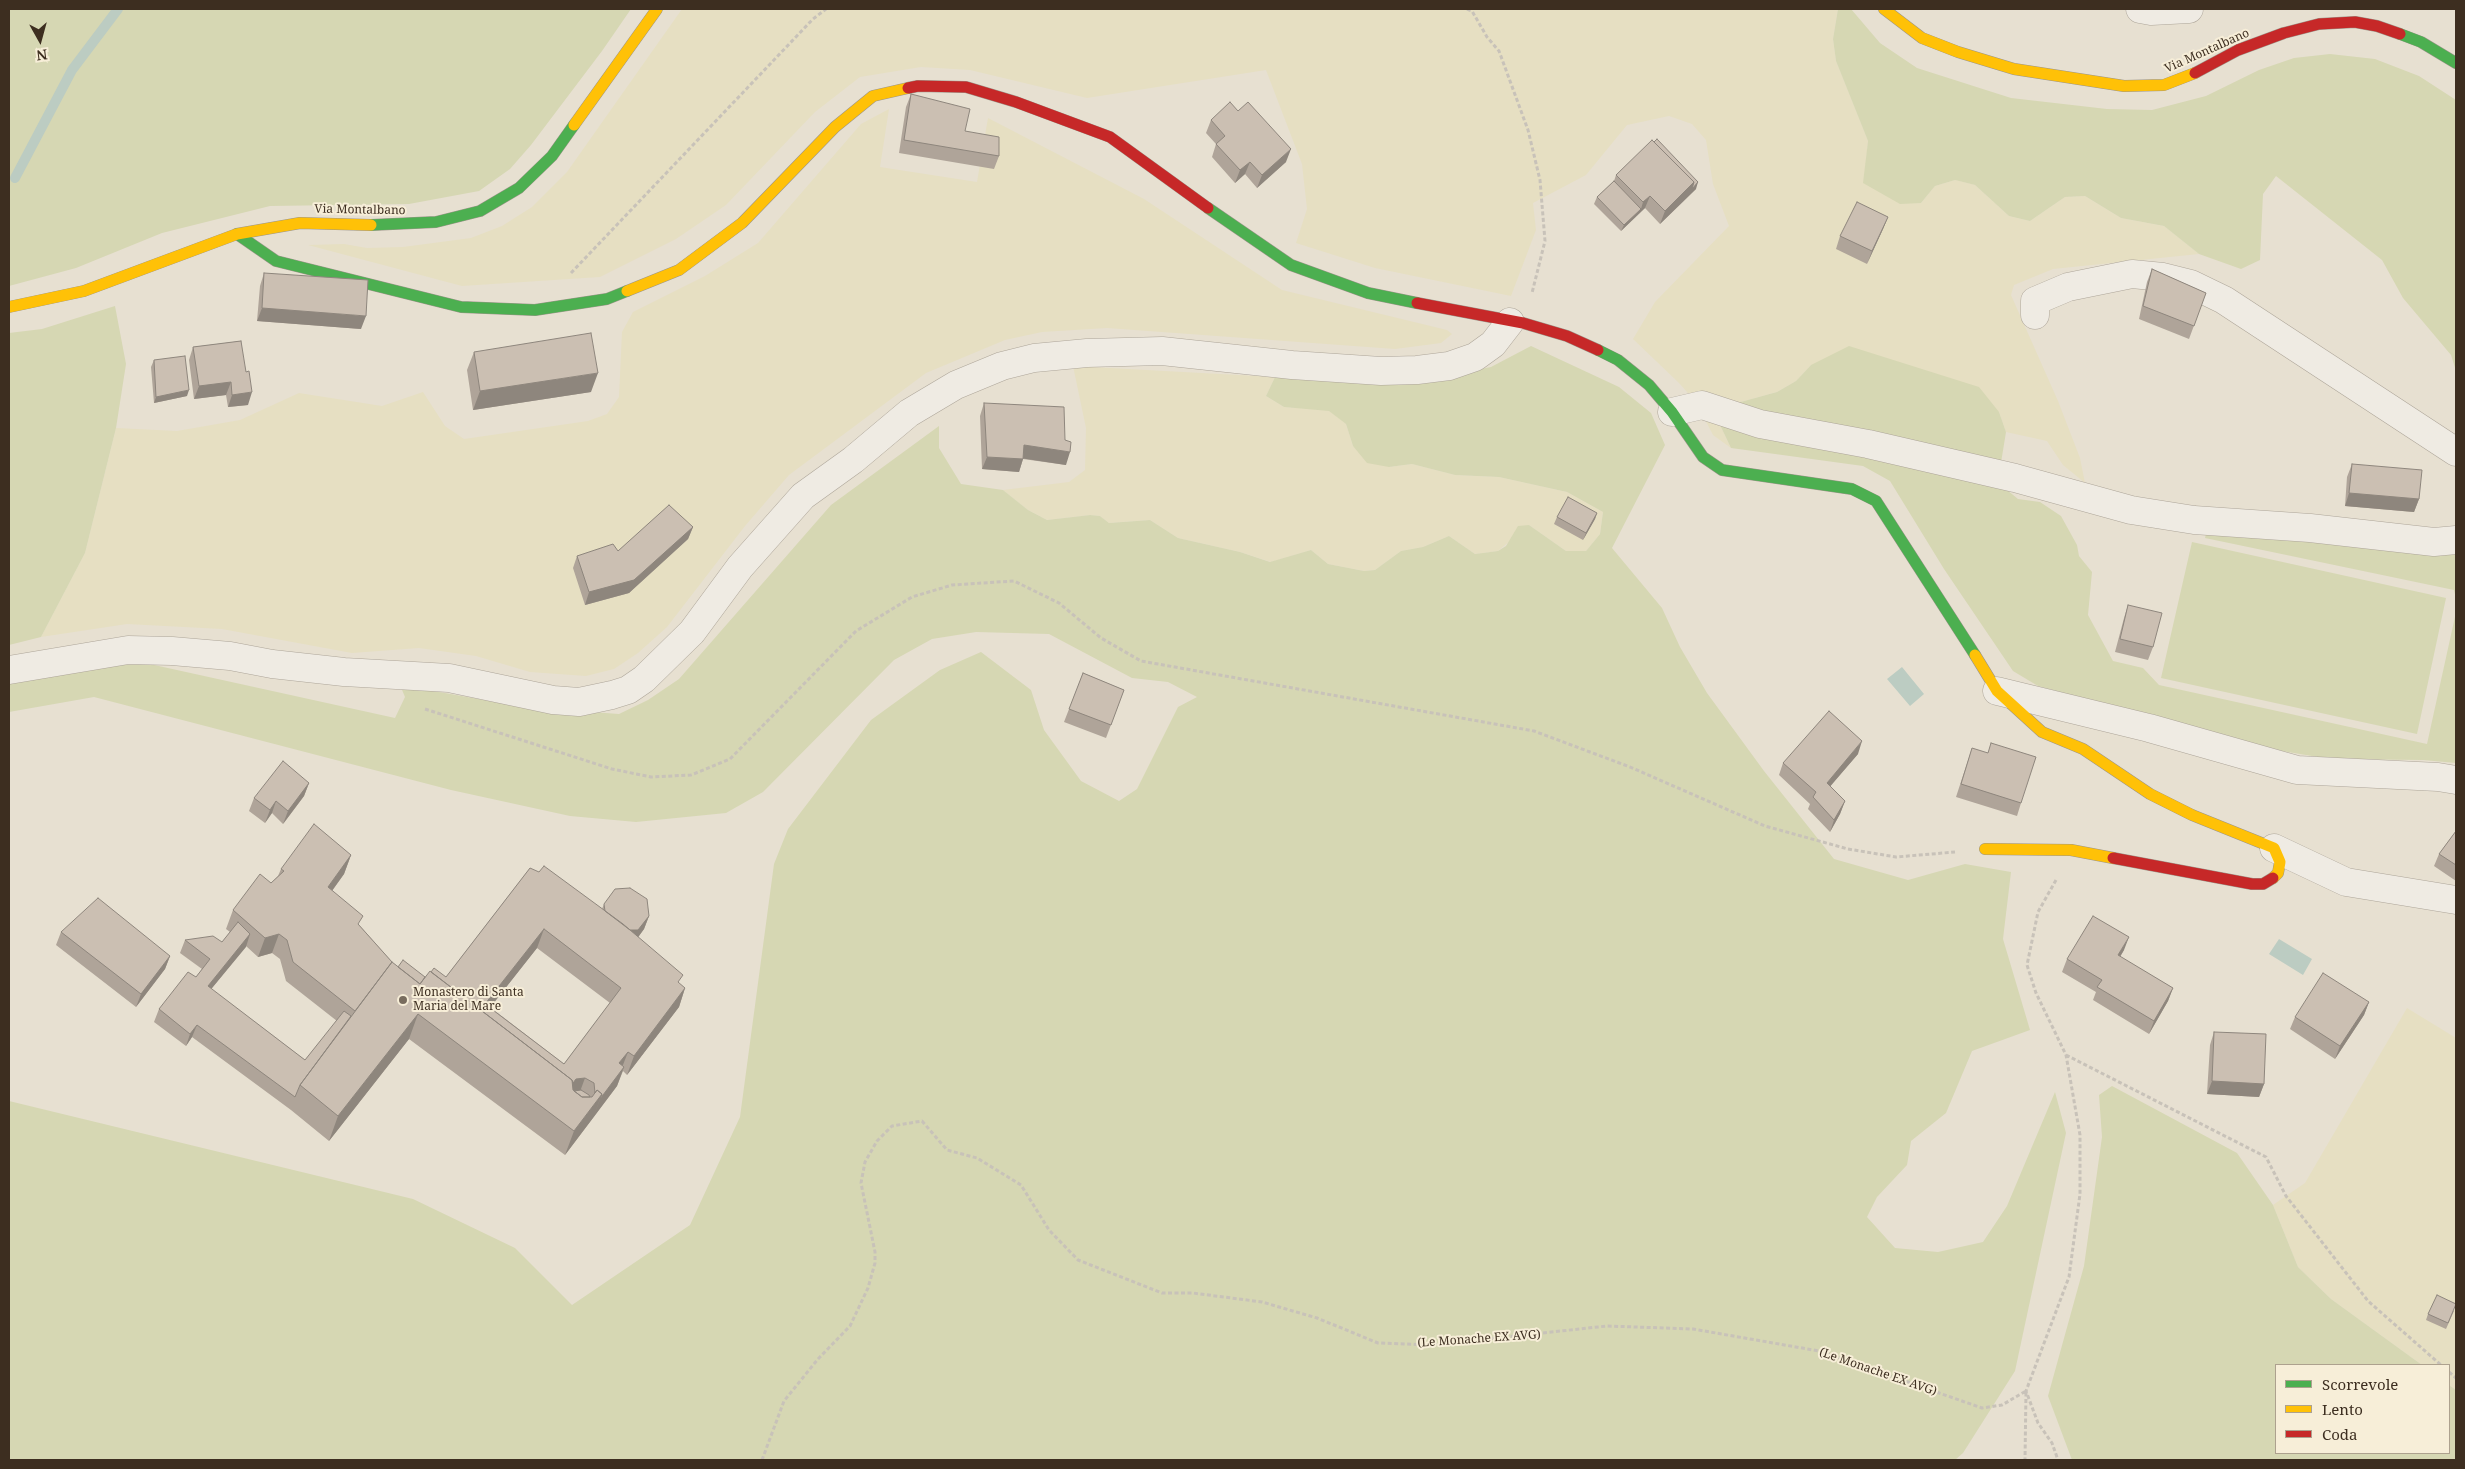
<!DOCTYPE html>
<style>
body{margin:0}
#map{position:relative;width:2465px;height:1469px;overflow:hidden;background:#e7e0d1;font-family:"Noto Serif",serif}
canvas{display:block}
.frame{position:absolute;inset:0;border:10px solid #3d2e20;pointer-events:none}
.legend{position:absolute;left:2275px;top:1364px;width:175px;height:90px;box-sizing:border-box;background:#f7eed8;border:1px solid #ada18e;margin:0;padding:6px 9px;list-style:none;font-size:15px;color:#3d2e20}
.legend li{display:flex;align-items:center;gap:10px;height:25px}
.legend b{width:25px;border:1px solid #ada18e}
.north{position:absolute;left:15px;top:15px;width:50px;height:50px;-webkit-text-stroke:4px #f7eed8;paint-order:stroke;rotate:173deg;font-size:14px;font-weight:700;line-height:20px;text-align:center;color:#3d2e20}
.north::after{content:'';display:block;margin:auto;width:18px;height:22px;background:#3d2e20;clip-path:polygon(50% 0,100% 100%,50% 72%,0 100%)}
</style>
<div id="map">
<canvas width="2465" height="1469"></canvas>
<div class="frame"></div>
<ul class="legend">
<li><b style="height:6px;background:#4caf50"></b>Scorrevole</li>
<li><b style="height:6px;background:#ffc107"></b>Lento</li>
<li><b style="height:6px;background:#c62828"></b>Coda</li>
</ul>
<div class="north">N</div>
</div>
<script>
const ctx = document.querySelector('canvas').getContext('2d');
ctx.lineJoin = 'round';
function fill(path, color) { ctx.fillStyle = color; ctx.fill(path, 'evenodd'); }
const toPath = rows => new Path2D(rows.map(r => 'M' + r).join(''));
function stroke(path, color, width, dash) { ctx.strokeStyle = color; ctx.lineWidth = width; ctx.lineCap = dash ? 'butt' : 'round'; ctx.setLineDash(dash || []); ctx.stroke(path); }
function write(font, color, halo, rows, align = 'center') {
  ctx.font = font + ' "Noto Serif",serif'; ctx.lineWidth = 4; ctx.setLineDash([]); ctx.textBaseline = 'middle'; ctx.strokeStyle = halo; ctx.fillStyle = color; for (const [text, x, y, turn = 0] of rows) {
    ctx.save(); ctx.translate(x, y); ctx.rotate((+turn || 0) * Math.PI / 180); ctx.textAlign = isNaN(turn) ? turn : align; if (halo) ctx.strokeText(text, 0, 0); ctx.fillText(text, 0, 0); ctx.restore();
  }
}
const farmland = toPath([
 [682,9,1838,9,1833,39,1836,61,1868,141,1864,183,1921,203,1935,186,1955,180,1975,185,2009,216,2030,221,2065,197,2085,196,2121,218,2164,226,2199,254,2053,269,2014,285,2011,295,2058,401,2080,458,2085,483,2063,465,2047,441,2006,432,1999,412,1811,365,1796,381,1777,392,1726,406,1721,427,1731,448,1713,435,1696,402,1679,383,1633,339,1655,302,1729,226,1713,184,1706,140,1692,124,1669,116,1627,125,1586,175,1533,203,1536,230,1511,296,1375,268,1296,243,1307,209,1302,164,1266,70,1087,98,970,70,921,67,860,77,815,112,726,205,676,239,600,277,462,286,308,245,344,244,367,248,403,247,471,238,502,226,532,207,567,172],
 [889,109,880,167,977,182,988,118,1144,199,1282,290,1447,330,1452,334,1441,343,1395,349,1107,328,1042,332,1005,340,926,373,789,475,745,526,667,627,638,653,614,669,586,676,530,672,476,656,419,648,352,653,222,629,127,624,41,637,85,553,116,428,177,431,240,420,299,393,382,406,423,392,445,426,464,439,588,421,607,414,619,397,622,332,633,312,705,276,758,243,861,124],
 [1073,366,1275,377,1266,396,1284,407,1329,410,1346,424,1353,446,1389,467,1412,464,1455,475,1499,477,1567,492,1603,512,1600,534,1586,551,1566,551,1529,525,1498,551,1475,554,1449,536,1423,547,1401,551,1375,570,1364,571,1328,564,1311,550,1271,562,1240,552,1178,538,1150,520,1109,523,1100,516,1090,515,1047,520,1028,510,1003,490,1069,482,1085,470,1086,428],
 [2407,1008,2456,1038,2456,1390,2449,1385,2449,1365,2422,1365,2331,1299,2298,1267,2273,1205,2305,1183]
]);
const green = toPath([
 [9,9,631,9,602,51,531,145,510,169,479,191,409,204,270,206,162,233,76,268,9,286],
 [1838,9,1851,9,1880,43,1917,68,2011,98,2107,109,2152,110,2206,96,2259,70,2294,58,2330,54,2375,59,2419,76,2456,100,2456,371,2451,355,2403,298,2382,260,2276,176,2263,194,2260,260,2241,269,2199,254,2164,226,2121,218,2085,196,2065,197,2030,221,2009,216,1975,185,1955,180,1935,186,1921,203,1900,204,1863,183,1868,141,1836,61,1833,39],
 [115,306,126,364,116,428,85,553,41,637,9,645,9,333,42,329],
 [1531,346,1619,387,1651,413,1665,445,1612,548,1662,608,1680,647,1707,693,1764,771,1834,859,1908,880,1965,864,2011,872,2003,939,2030,1030,1972,1051,1946,1113,1911,1141,1907,1165,1877,1197,1867,1217,1895,1248,1938,1252,1983,1242,2007,1206,2055,1092,2066,1133,2015,1371,1963,1453,1955,1460,9,1460,9,1101,413,1199,515,1248,572,1305,690,1225,740,1117,774,864,788,829,871,720,940,670,981,652,1031,690,1044,730,1081,781,1119,801,1137,789,1178,707,1197,697,1168,682,1132,678,1049,634,976,632,932,639,894,660,763,792,726,813,636,822,570,816,451,790,94,697,9,712,9,680,136,661,395,718,405,697,400,685,523,707,619,714,648,700,679,679,831,505,939,426,939,448,961,484,1003,490,1028,510,1047,520,1090,515,1100,516,1109,523,1150,520,1178,538,1240,552,1270,562,1311,550,1328,564,1364,571,1375,570,1401,551,1423,547,1449,536,1475,554,1498,551,1506,546,1518,526,1529,525,1566,551,1586,551,1600,534,1603,512,1567,492,1499,477,1455,475,1412,464,1389,467,1367,463,1353,446,1346,424,1329,411,1284,407,1266,396,1275,377,1410,383,1491,367],
 [1849,346,1979,387,1999,412,2006,432,1999,475,2001,485,2018,499,2040,502,2061,516,2077,545,2079,556,2092,572,2088,615,2113,661,2143,668,2159,685,2427,744,2456,612,2456,763,2423,760,2330,759,2270,749,2038,686,2013,671,1944,569,1890,481,1863,466,1731,448,1721,427,1721,417,1726,406,1777,392,1796,381,1811,365],
 [2207,530,2456,554,2456,599,2454,590,2205,538],
 [2192,542,2446,598,2417,734,2161,678],
 [2112,1086,2237,1153,2273,1205,2298,1267,2331,1299,2422,1365,2276,1365,2276,1453,2449,1453,2449,1385,2456,1390,2456,1460,2072,1460,2048,1396,2084,1266,2102,1137,2099,1095]
]);
const water = toPath([
 [1902,667,1924,694,1910,706,1887,679],
 [2279,939,2312,959,2303,975,2269,954]
]);
const stream = toPath([
 [15,178,72,70,118,9]
]);
const path = toPath([
 [1467,9,1472,11,1487,37,1499,51,1528,130,1540,180,1545,241,1532,293],
 [571,273,813,19,826,9],
 [425,709,612,769,651,777,691,775,730,759,856,631,912,597,952,585,1014,581,1059,603,1101,638,1141,661,1534,731,1630,767,1765,826,1848,849,1896,857,1955,852],
 [2056,880,2038,912,2027,965,2036,993,2066,1055,2080,1135,2080,1194,2069,1277,2026,1391,2038,1423,2052,1443,2058,1460],
 [2066,1055,2266,1157,2286,1196,2368,1301,2441,1365],
 [2449,1372,2456,1378],
 [762,1460,784,1401,818,1359,850,1326,868,1288,875,1263,875,1252,861,1183,865,1162,877,1141,892,1126,922,1121,947,1150,977,1158,1021,1185,1049,1230,1078,1260,1162,1293,1193,1293,1262,1302,1317,1318,1378,1343,1431,1345,1607,1326,1693,1329,1819,1351,1982,1408,2002,1405,2026,1391,2025,1460]
]);
const street = toPath([
 [2140,9,2151,11,2189,9],
 [2035,315,2035,301,2068,287,2132,274,2163,277,2191,284,2224,300,2456,452],
 [1672,412,1702,405,1760,424,1868,444,2015,478,2131,510,2194,520,2310,528,2434,542,2456,540],
 [9,670,128,650,172,651,230,656,272,664,344,672,449,678,553,700,579,702,612,695,628,690,644,679,692,632,740,567,803,496,853,460,909,413,956,385,1002,366,1034,358,1087,353,1162,351,1292,365,1381,371,1417,370,1449,366,1475,357,1493,344,1510,322],
 [1997,691,2149,728,2297,770,2438,777,2456,780],
 [2274,848,2346,882,2456,900]
]);
const fast = toPath([
 [2400,34,2421,42,2456,63],
 [1208,208,1291,265,1368,293,1417,303],
 [371,225,436,222,480,211,519,188,552,156,574,125],
 [237,234,276,261,461,307,535,310,607,299,627,291],
 [1598,350,1618,360,1649,385,1672,412,1703,457,1722,470,1852,489,1876,501,1975,655]
]);
const slow = toPath([
 [1884,9,1922,38,1958,52,2014,69,2124,86,2164,85,2195,73],
 [574,125,657,9],
 [627,291,679,270,742,223,835,127,873,96,908,88],
 [9,307,84,291,237,234,300,223,371,225],
 [1975,655,1997,691,2042,732,2083,749,2150,794,2192,815,2274,848,2280,862,2278,873,2273,878],
 [1985,849,2071,850,2113,858]
]);
const jam = toPath([
 [2195,73,2238,50,2284,33,2319,24,2355,22,2377,26,2400,34],
 [908,88,918,86,966,87,1016,102,1110,137,1208,208],
 [1417,303,1523,323,1567,336,1598,350],
 [2113,858,2252,884,2263,884,2273,878]
]);
const wall = toPath([
 [911,94,965,131,999,156,994,169,899,153,906,107],
 [1211,120,1286,162,1257,188,1245,174,1235,183,1212,157,1216,144,1206,133],
 [1616,175,1696,189,1660,224,1645,208,1621,231,1594,204,1597,197,1614,181],
 [1888,217,1883,229,1867,264,1836,249,1840,236],
 [2152,269,2206,293,2189,339,2139,319,2147,282],
 [264,273,361,329,257,321,260,286],
 [241,341,248,405,228,407,226,395,194,399,189,360,193,347],
 [474,352,591,392,473,410,467,370],
 [154,360,187,396,154,403,151,367],
 [984,403,1065,440,1066,465,1023,459,1019,472,982,469,980,416],
 [2352,464,2419,499,2414,512,2345,506,2347,477],
 [1597,513,1595,519,1583,540,1554,524,1557,517],
 [693,527,688,539,629,593,585,605,573,568,577,556,618,551],
 [2128,605,2153,647,2148,660,2115,652,2124,618],
 [1083,673,1124,690,1106,738,1064,722],
 [1972,748,2021,803,2017,816,1956,797],
 [1858,754,1830,786,1845,801,1840,814,1830,832,1808,809,1810,804,1779,775,1783,763],
 [309,783,304,796,283,824,272,813,265,823,249,811,254,798],
 [2456,831,2456,881,2434,866,2439,854],
 [351,855,344,874,332,891,360,926,392,962,398,967,425,977,431,972,446,977,530,868,602,909,604,904,649,916,644,929,638,937,680,984,685,988,679,1007,627,1075,623,1071,617,1086,565,1155,409,1039,329,1141,291,1110,192,1037,186,1046,154,1022,159,1009,196,977,202,969,180,953,185,940,222,942,230,932,226,929,233,910,271,883,278,876,281,869],
 [246,946,258,957,272,953,280,959,286,981,337,1021,305,1060,211,989],
 [537,948,610,1003,564,1064,490,1007],
 [61,932,170,956,165,969,136,1007,56,945],
 [2124,950,2120,957,2173,988,2168,1001,2149,1034,2093,1000,2096,992,2062,972,2067,959],
 [2369,1002,2364,1015,2335,1059,2290,1029,2295,1017],
 [2214,1032,2264,1084,2259,1097,2207,1094,2210,1045],
 [2454,1311,2446,1329,2426,1320,2428,1314]
]);
const shadedWall = toPath([
 [1291,149,1286,162,1257,188,1262,175],
 [1250,162,1245,174,1235,183,1240,170],
 [1694,182,1698,182,1696,189,1660,224,1665,211],
 [1650,196,1645,208,1621,231,1624,225,1641,209,1643,202],
 [1888,217,1883,229,1867,264,1872,251],
 [262,308,366,316,361,329,257,321],
 [598,373,591,392,473,410,480,391],
 [231,382,226,395,194,399,199,386],
 [189,390,187,396,154,403,156,397],
 [252,392,248,405,228,407,232,395],
 [1024,445,1070,452,1066,465,1020,458],
 [987,457,1023,459,1019,472,982,469],
 [2349,493,2419,499,2414,512,2345,506],
 [1597,513,1595,519,1583,540,1586,533],
 [693,527,688,539,629,593,585,605,589,592],
 [1862,741,1858,754,1822,796,1827,783],
 [309,783,304,796,283,824,288,811],
 [276,801,272,813,265,823,270,810],
 [1845,801,1840,814,1830,832,1834,820],
 [351,855,344,874,321,906,328,887],
 [649,916,644,929,634,943,616,943],
 [544,929,537,948,482,1018,485,1004],
 [250,934,246,947,203,999,208,986],
 [279,934,272,953,258,957,265,938],
 [2129,937,2124,950,2113,968,2118,955],
 [170,956,165,969,136,1007,141,994],
 [685,988,679,1007,627,1075,634,1056],
 [2173,988,2168,1001,2149,1034,2154,1021],
 [2369,1002,2364,1015,2335,1059,2340,1046],
 [418,1014,409,1039,329,1141,338,1116],
 [197,1025,192,1037,186,1046,190,1034],
 [628,1052,621,1070,619,1063],
 [624,1067,617,1086,593,1118,600,1099],
 [585,1078,578,1097,570,1085,576,1079],
 [2212,1081,2264,1084,2259,1097,2207,1094],
 [602,1094,593,1118,565,1155,574,1131]
]);
const building = toPath([
 [911,94,970,109,965,131,999,137,999,156,904,140,911,94],
 [1230,102,1238,111,1248,102,1291,149,1262,175,1250,162,1240,170,1216,144,1225,136,1211,120,1230,102],
 [1657,139,1698,182,1692,189,1694,182,1654,142,1657,139],
 [1652,140,1694,182,1665,211,1650,196,1643,202,1616,175,1652,140],
 [1614,181,1641,209,1624,225,1597,197,1614,181],
 [1857,202,1888,217,1872,251,1840,236,1857,202],
 [2152,269,2206,293,2194,326,2143,306,2152,269],
 [264,273,368,280,366,316,262,308,264,273],
 [591,333,598,373,480,391,474,352,591,333],
 [241,341,246,372,249,371,252,392,232,395,231,382,199,386,193,347,241,341],
 [185,356,189,390,156,397,154,360,185,356],
 [984,403,1064,407,1065,440,1071,442,1070,452,1024,445,1023,459,987,457,984,403],
 [2352,464,2422,470,2419,499,2349,493,2352,464],
 [1568,497,1597,513,1586,533,1557,517,1568,497],
 [669,505,693,527,634,580,589,592,577,556,613,544,618,551,669,505],
 [2128,605,2162,613,2153,647,2120,639,2128,605],
 [1083,673,1124,690,1111,725,1069,709,1083,673],
 [1829,711,1862,741,1827,783,1845,801,1834,820,1813,797,1816,792,1783,763,1829,711],
 [1991,743,2036,757,2021,803,1961,784,1972,748,1988,753,1991,743],
 [283,761,309,783,288,811,276,801,270,810,254,798,283,761],
 [314,824,351,855,328,887,363,916,358,924,392,962,355,1011,293,962,287,940,279,934,265,938,233,910,260,874,271,883,284,871,281,869,314,824],
 [2456,831,2456,865,2439,854,2456,831],
 [544,866,623,924,683,975,678,982,685,988,634,1056,628,1052,619,1063,624,1067,600,1099,602,1094,597,1090,595,1093,594,1083,585,1078,576,1079,573,1083,572,1080,431,972,434,968,446,977,530,868,539,872,544,866],
 [544,929,621,988,564,1064,485,1004,544,929],
 [630,888,647,899,649,916,638,930,630,930,605,911,604,904,615,889,630,888],
 [98,898,170,956,141,994,61,932,98,898],
 [2093,916,2129,937,2118,955,2173,988,2154,1021,2097,987,2102,980,2067,959,2093,916],
 [238,922,250,934,208,986,305,1060,344,1011,351,1016,300,1085,295,1097,197,1025,190,1034,159,1009,188,972,196,977,210,959,185,940,213,936,222,942,238,922],
 [403,960,425,977,420,984,398,967,403,960],
 [392,962,420,984,430,971,572,1080,573,1090,582,1097,592,1097,597,1090,602,1094,574,1131,418,1014,338,1116,300,1085,392,962],
 [2323,973,2369,1002,2340,1046,2295,1017,2323,973],
 [2214,1032,2266,1034,2264,1084,2212,1081,2214,1032],
 [581,1090,589,1095,590,1097,582,1097,574,1091,581,1090],
 [2437,1295,2456,1304,2448,1323,2428,1314,2437,1295]
]);
const markers = [
 [403,1000,5,"#786c5e"]
];
const streetNames = [
 ["Via Montalbano",2207,51,-24],
 ["Via Montalbano",360,210,1],
 ["(Le Monache EX AVG)",1479,1339,-4],
 ["(Le Monache EX AVG)",1878,1372,19]
];
const poiNames = [
 ["Monastero di Santa",413,993],
 ["Maria del Mare",413,1007]
];
fill(farmland, '#e6dfc2');
fill(green, '#d6d7b3');
fill(water, '#bcccc2');
stroke(stream, '#bcccc2', 10);
stroke(street, '#ada599', 29);
stroke(fast, '#9c958a', 12);
stroke(slow, '#9c958a', 12);
stroke(jam, '#9c958a', 12);
stroke(path, '#c8c2b9', 3, [4, 2.5]);
stroke(street, '#efebe3', 28);
stroke(fast, '#4caf50', 11);
stroke(slow, '#ffc107', 11);
stroke(jam, '#c62828', 11);
fill(wall, '#afa499');
fill(shadedWall, '#8e867d');
fill(building, '#cbbfb2');
stroke(building, '#8e867d', 1);
for (const [x, y, r, color] of markers) { const dot = new Path2D(); dot.arc(x, y, r, 0, 2 * Math.PI); ctx.fillStyle = color; ctx.fill(dot); stroke(dot, '#f7eed8', 2); }
write('12px', '#3d2e20', '#f7eed8', streetNames);
write('12px', '#3d2e20', '#f7eed8', poiNames, 'left');
</script>
